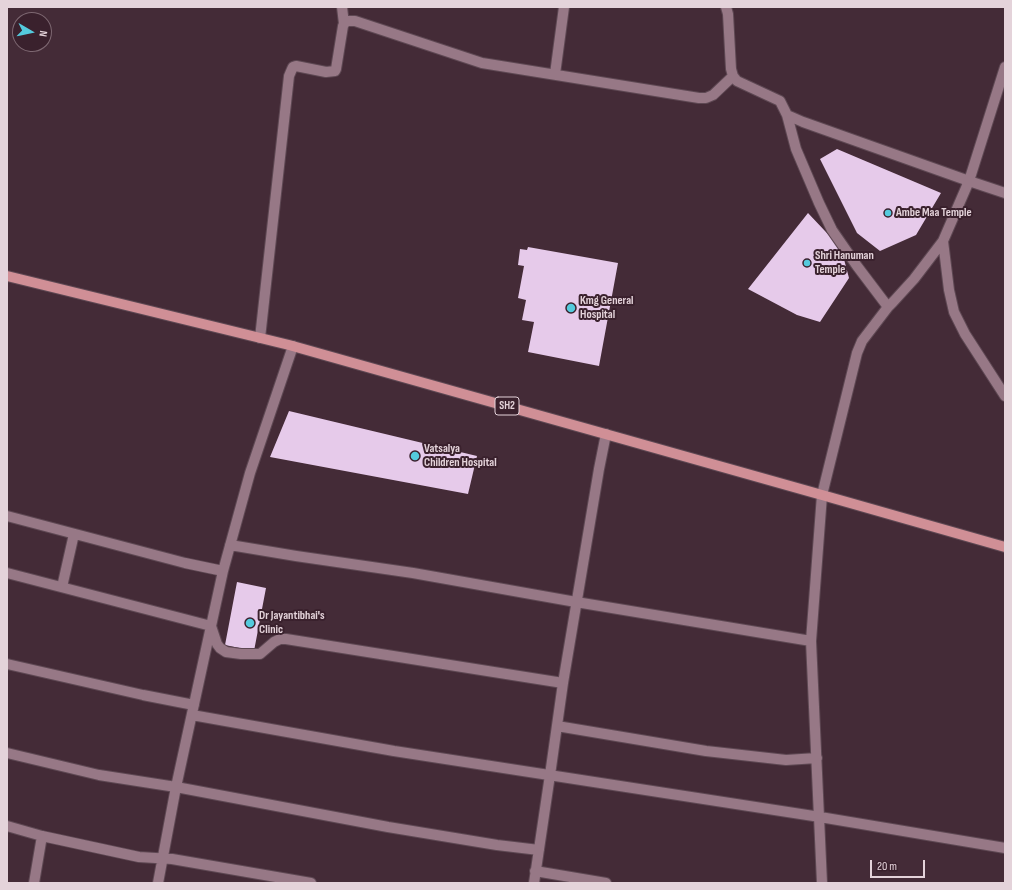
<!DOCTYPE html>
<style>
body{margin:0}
#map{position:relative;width:1012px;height:890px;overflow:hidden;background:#442b37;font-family:"Sofia Sans Condensed",sans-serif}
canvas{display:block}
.frame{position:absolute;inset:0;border:8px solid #e4d3da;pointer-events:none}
.north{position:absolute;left:12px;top:12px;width:40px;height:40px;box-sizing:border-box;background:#3a212d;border:1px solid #7e6872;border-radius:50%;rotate:99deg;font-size:11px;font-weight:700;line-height:16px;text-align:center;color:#e4d3da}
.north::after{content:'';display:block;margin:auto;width:14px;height:18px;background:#54cadd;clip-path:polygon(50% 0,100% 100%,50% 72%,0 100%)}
.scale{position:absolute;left:870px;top:860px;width:55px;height:18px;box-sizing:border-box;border:2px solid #e4d3da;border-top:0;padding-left:5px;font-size:12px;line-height:14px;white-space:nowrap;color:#e4d3da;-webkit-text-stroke:3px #3a212d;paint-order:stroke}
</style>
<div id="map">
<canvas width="1012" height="890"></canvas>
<div class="frame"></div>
<div class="north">N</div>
<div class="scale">20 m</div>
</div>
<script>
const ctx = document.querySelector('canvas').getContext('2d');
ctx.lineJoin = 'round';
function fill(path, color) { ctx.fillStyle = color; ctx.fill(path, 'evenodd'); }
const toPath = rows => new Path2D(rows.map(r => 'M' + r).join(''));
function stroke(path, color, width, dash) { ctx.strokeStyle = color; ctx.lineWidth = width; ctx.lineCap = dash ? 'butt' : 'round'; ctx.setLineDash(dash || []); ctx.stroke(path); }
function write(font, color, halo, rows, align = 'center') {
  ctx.font = font + ' "Sofia Sans Condensed",sans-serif'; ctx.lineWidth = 4; ctx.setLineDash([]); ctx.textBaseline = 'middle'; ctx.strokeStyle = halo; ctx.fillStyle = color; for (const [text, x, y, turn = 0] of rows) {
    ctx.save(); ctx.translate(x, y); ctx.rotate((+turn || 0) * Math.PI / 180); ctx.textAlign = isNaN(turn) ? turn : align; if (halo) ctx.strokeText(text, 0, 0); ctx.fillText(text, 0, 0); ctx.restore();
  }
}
const building = toPath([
 [837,149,941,193,916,235,880,251,857,233,820,159],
 [808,213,841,248,849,278,820,322,797,315,748,289],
 [528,247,618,263,599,366,528,352,534,322,522,320,526,300,518,298,524,266,518,265,520,249,527,250],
 [289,411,477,456,468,494,270,457],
 [237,582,266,588,254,651,225,645]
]);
const minor = toPath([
 [342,7,344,24],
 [726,7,728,14,731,69,733,76,737,81,780,101,787,115,796,149,819,203,832,230,857,266,888,307],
 [555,74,564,7],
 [787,115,803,122,969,181,1005,193],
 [943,241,949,290,954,312,965,334,1005,396],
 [260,338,289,76,292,69,293,67,296,66,326,72,335,71,336,69,343,26,344,24,347,21,355,21,482,63,699,98,706,98,713,95,733,76],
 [7,516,185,563,223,571],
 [230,545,296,556,413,573,576,602,811,641],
 [7,573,211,626,217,644,220,648,226,652,241,654,260,654,274,642,280,639,286,639,563,683],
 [62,587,74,534],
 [7,664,143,695,194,705],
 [192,715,394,751,820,817,1005,848],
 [557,726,706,751,786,760,817,758],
 [7,753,99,775,176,787,388,827,497,845,539,850],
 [7,826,42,836,139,857,172,859,311,883],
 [535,871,606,883],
 [34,883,42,836],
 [158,883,176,787,223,571,250,473,293,346],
 [534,883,550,775,563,683,599,469,606,434],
 [822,883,811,641,822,495,857,353,862,341,888,307,893,302,914,279,943,241,969,181,1005,67]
]);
const major = toPath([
 [7,276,289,345,822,495,1005,547]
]);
const markers = [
 [888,213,4,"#54cadd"],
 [807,263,4,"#54cadd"],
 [571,308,5,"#54cadd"],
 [415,456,5,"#54cadd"],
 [250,623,5,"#54cadd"]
];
const shields = [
 [507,406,24]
];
const shieldNames = [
 ["SH2",507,406]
];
const poiNames = [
 ["Ambe Maa Temple",896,213],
 ["Shri Hanuman",815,256],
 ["Temple",815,270],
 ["Kmg General",580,301],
 ["Hospital",580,315],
 ["Vatsalya",424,449],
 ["Children Hospital",424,463],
 ["Dr Jayantibhai's",259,616],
 ["Clinic",259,630]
];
fill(building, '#e6caea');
stroke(minor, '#5e4853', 12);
stroke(major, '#5e4853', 12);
stroke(minor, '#977886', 10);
stroke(major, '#d08f96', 10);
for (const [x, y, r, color] of markers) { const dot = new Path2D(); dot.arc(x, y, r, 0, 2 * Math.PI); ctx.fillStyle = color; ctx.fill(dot); stroke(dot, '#3a212d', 1.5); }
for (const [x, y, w] of shields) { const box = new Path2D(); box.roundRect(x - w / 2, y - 9, w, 18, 3); ctx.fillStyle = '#3a212d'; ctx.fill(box); stroke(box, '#e4d3da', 1); }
write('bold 11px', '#e4d3da', null, shieldNames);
write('bold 12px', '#e4d3da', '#3a212d', poiNames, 'left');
</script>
